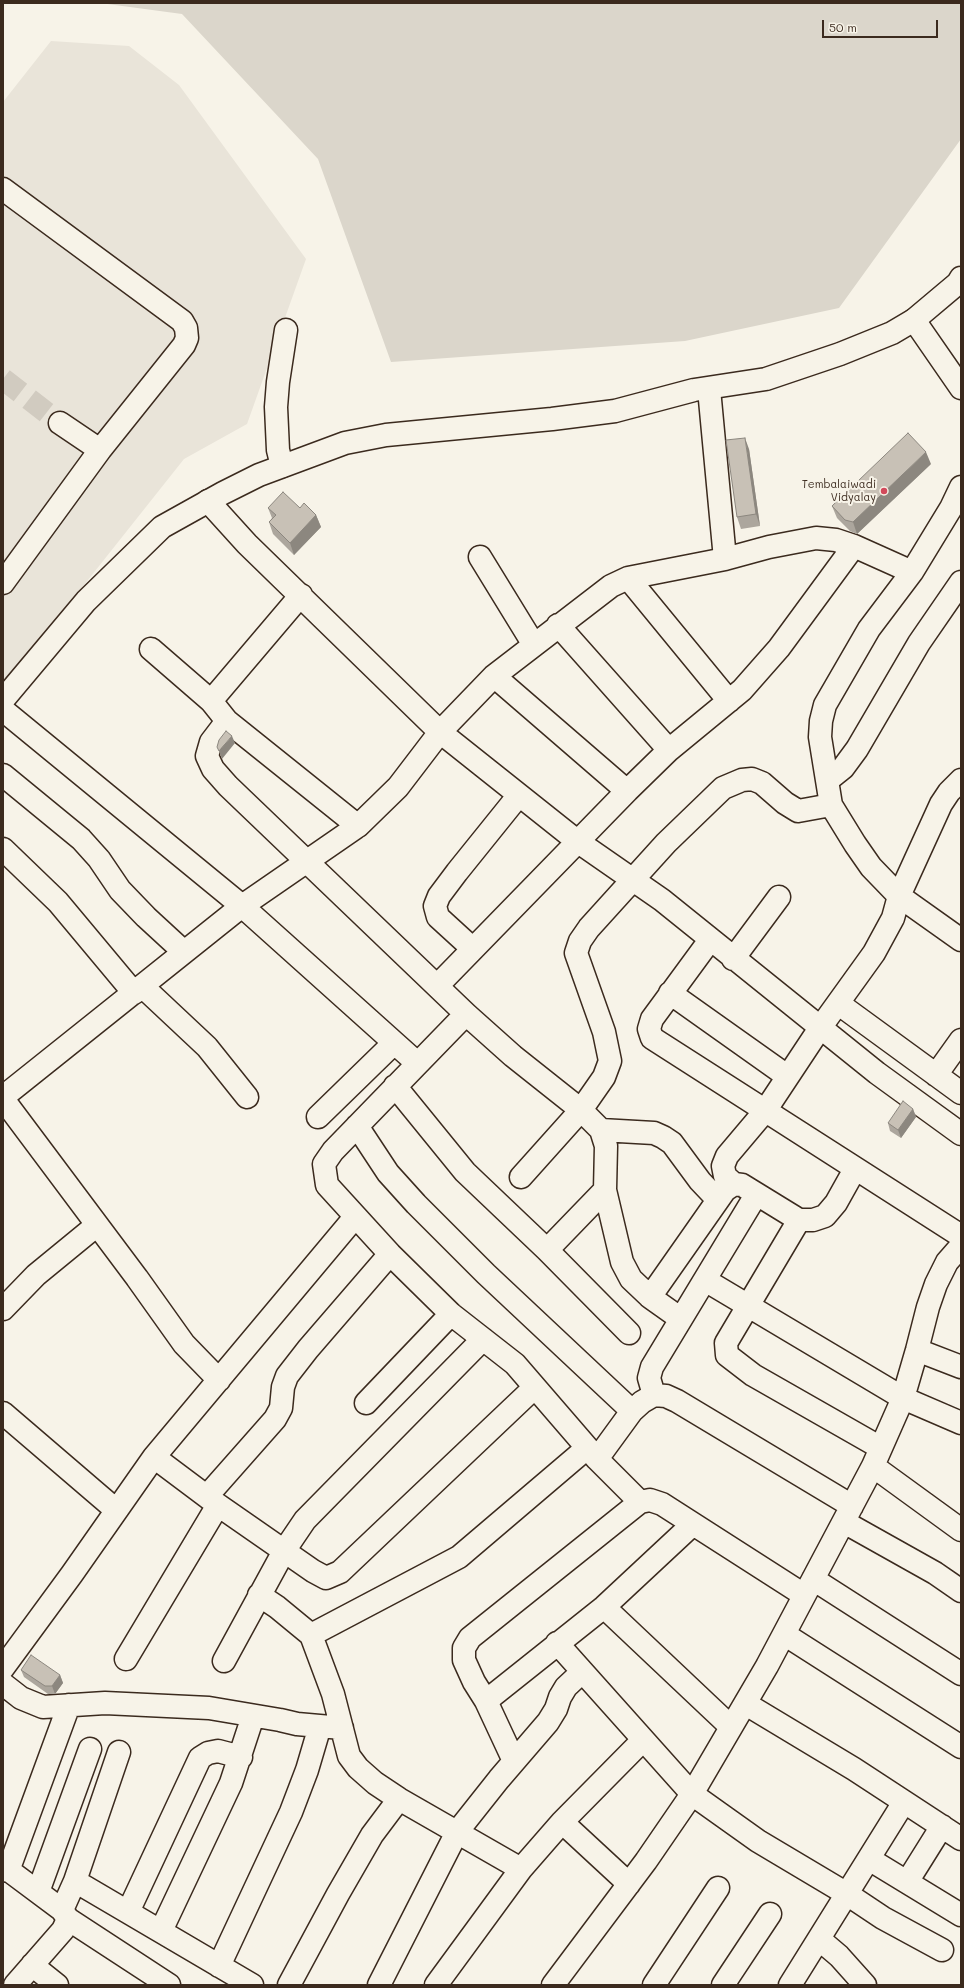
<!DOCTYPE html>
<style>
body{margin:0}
#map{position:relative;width:964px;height:1988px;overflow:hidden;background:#f7f3e8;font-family:Mali,sans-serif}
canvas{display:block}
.frame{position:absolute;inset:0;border:4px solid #3b2a1e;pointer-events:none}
.scale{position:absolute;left:822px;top:20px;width:116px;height:18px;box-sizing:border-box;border:2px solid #3b2a1e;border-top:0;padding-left:5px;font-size:12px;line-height:14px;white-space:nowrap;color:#3b2a1e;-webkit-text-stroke:3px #f7f3e8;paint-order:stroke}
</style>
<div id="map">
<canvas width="964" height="1988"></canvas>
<div class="frame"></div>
<div class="scale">50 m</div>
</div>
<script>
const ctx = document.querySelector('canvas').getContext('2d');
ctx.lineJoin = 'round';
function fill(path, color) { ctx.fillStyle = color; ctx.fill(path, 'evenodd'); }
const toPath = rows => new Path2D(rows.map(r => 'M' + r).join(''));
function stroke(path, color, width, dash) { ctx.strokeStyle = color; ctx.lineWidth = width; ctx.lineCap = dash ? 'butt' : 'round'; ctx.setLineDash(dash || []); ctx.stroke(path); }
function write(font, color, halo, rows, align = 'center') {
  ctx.font = font + ' Mali,sans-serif'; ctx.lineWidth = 4; ctx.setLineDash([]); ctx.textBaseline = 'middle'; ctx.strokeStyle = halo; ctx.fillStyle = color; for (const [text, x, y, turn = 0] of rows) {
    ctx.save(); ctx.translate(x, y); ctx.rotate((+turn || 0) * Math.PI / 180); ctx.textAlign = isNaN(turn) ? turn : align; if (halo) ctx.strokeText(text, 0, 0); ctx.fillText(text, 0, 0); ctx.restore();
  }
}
const built = toPath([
 [51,41,129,46,179,85,306,259,247,424,184,459,3,687,3,102]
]);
const green = toPath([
 [100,3,961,3,961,139,839,308,685,341,391,362,318,159,182,14]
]);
const minorTunnel = toPath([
 [3,379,60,423]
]);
const minor = toPath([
 [3,189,182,321,186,328,187,338,184,345,100,450,3,583],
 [914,320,961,388],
 [709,389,725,559],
 [60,423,100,450],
 [282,466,278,450,276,407,278,382,286,330],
 [961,487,951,508,912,572,869,629,825,705,821,721,820,737,831,805,855,844,871,867,899,896,961,940],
 [208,501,247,544,440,732,577,841,662,900,877,1073,961,1134],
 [480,557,534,645],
 [628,578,729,701],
 [558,625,669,750],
 [151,649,211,701,227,721,358,826],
 [494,676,627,791],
 [211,701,301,595],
 [3,710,242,906,417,1063],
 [227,721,211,742,207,756,213,769,228,786,466,1014,513,1056,581,1110,601,1130,606,1146,605,1190,622,1262,631,1279,650,1297,681,1319],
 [3,775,81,839,99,859,120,890,146,917,184,952],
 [828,780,843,768,857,749,919,643,961,582],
 [3,849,58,902,134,993],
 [710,940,652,1019,649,1029,652,1038,961,1236],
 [473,949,438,917,435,906,439,896,457,872,519,795],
 [733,959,779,897],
 [142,986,207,1047,247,1097],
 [437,986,627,791,669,750,742,690,779,648,854,546],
 [670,993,787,1076],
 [839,1004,961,1093],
 [466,1014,333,1151,324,1164,327,1185,390,1254,451,1314,515,1364,597,1459,640,1502],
 [936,1075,961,1040],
 [395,1086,465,1172,547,1250,629,1333],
 [3,1097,242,906,358,826,398,787,440,732,494,676,611,586,628,578,725,559,769,547,816,538,836,540,854,546,912,572],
 [3,1099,137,1278,184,1344,219,1380],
 [318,1117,394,1043],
 [357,1126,388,1173,416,1204,486,1274,632,1411],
 [601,1130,654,1133,663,1137,672,1143,700,1181,718,1200],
 [521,1177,581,1110,604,1077,610,1061,604,1032,576,953,580,941,589,928,666,843,723,788,742,780,752,779,762,783,785,803,798,811,831,805],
 [734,1184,725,1176,723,1166,727,1156,765,1111,820,1028,874,953,893,918,899,896,941,804,949,792,961,780],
 [799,1220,726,1343,727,1355,753,1375,881,1448],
 [547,1250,605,1190],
 [705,1280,903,1398,961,1423],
 [650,1297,725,1190,734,1184,742,1185,799,1220,813,1220,825,1216,836,1203,855,1169],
 [3,1309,36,1275,97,1225],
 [917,1350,961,1367],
 [654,1395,649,1378,652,1367,756,1195],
 [366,1403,451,1314],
 [3,1413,116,1510],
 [154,1457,218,1505,313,1571,326,1578,340,1572,535,1387],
 [597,1459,632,1411,642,1402,654,1395,666,1396,677,1401,852,1506],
 [873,1466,961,1530],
 [207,1496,275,1419,281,1408,283,1387,287,1376,308,1349,390,1254],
 [844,1522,935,1573,961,1591],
 [813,1579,961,1674],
 [259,1595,277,1607,311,1635,333,1694,349,1756,358,1768,375,1783,399,1799,521,1869],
 [604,1607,731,1727],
 [784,1634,961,1747],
 [311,1635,459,1557,587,1448],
 [557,1643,692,1794,758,1841,847,1894,883,1918,942,1950],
 [126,1659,218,1505],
 [224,1661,284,1551,305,1520,483,1339],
 [3,1668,72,1574,154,1457,355,1217],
 [3,1684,21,1698,43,1707,105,1703,209,1708,280,1720,297,1724,342,1728],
 [486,1701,604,1607,693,1524],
 [746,1704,854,1769,961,1839],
 [514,1761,486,1701,474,1682,464,1660,464,1648,470,1638,640,1502,650,1500,662,1504,804,1595],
 [562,1822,629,1884],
 [869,1859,961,1915],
 [3,1866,62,1910,68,1919,63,1930,15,1985],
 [8,1871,69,1705],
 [75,1881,252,1985],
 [907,1882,942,1826],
 [38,1892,90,1749],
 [62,1910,75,1881,119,1752],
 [128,1912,200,1758,208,1753,218,1751,241,1757],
 [68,1919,169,1985],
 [161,1931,231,1783,253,1716],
 [819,1939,839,1956,865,1985],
 [32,1965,57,1985],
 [219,1966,291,1812,307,1770,320,1726],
 [289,1985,338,1894,372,1835,399,1799],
 [379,1985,457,1832,499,1779,548,1722,556,1709,560,1697,566,1687,582,1672],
 [436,1985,521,1869,562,1822,643,1740],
 [553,1985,646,1861,692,1794,767,1666,873,1466,903,1398,917,1350,928,1307,936,1284,947,1262,961,1246],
 [654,1985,718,1888],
 [723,1985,770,1914],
 [790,1985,904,1802]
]);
const major = toPath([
 [3,700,86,601,162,527,223,493,259,475,345,443,386,435,552,419,615,411,694,390,766,379,840,354,892,333,914,320,958,283,961,278]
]);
const wall = toPath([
 [749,449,760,526,741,529,737,517],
 [931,464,857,534,850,531,837,518,832,506],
 [268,508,300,508,316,515,321,527,294,555,273,534,269,522,272,518],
 [913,1109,916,1117,901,1138,890,1131,888,1123],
 [21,1670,60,1675,63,1683,55,1694,48,1694,24,1677]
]);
const shadedWall = toPath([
 [745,438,749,449,760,526,756,514],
 [926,452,931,464,857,534,853,522],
 [316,515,321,527,294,555,290,543],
 [232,736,235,743,222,759,219,751],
 [913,1109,916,1117,901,1138,898,1130],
 [60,1675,63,1683,55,1694,52,1686]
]);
const building = toPath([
 [908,433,926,452,853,522,845,520,832,506,908,433],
 [745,438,756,514,737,517,726,440,745,438],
 [283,492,300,508,304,503,316,515,290,543,269,522,276,515,268,508,283,492],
 [226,731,232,736,219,751,217,747,219,740,226,731],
 [903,1101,913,1109,898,1130,888,1123,903,1101],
 [31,1655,60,1675,52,1686,45,1686,21,1670,31,1655]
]);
const markers = [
 [884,491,4,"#d1495b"]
];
const poiNames = [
 ["Tembalaiwadi",876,485],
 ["Vidyalay",876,498]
];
fill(built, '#e9e4d9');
fill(green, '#dbd6cb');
stroke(minorTunnel, '#d1cbc0', 22, [22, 11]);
stroke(minor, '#3b2a1e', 25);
stroke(major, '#3b2a1e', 25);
stroke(minor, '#f7f3e8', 22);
stroke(major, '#f7f3e8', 22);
fill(wall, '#aca69d');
fill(shadedWall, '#8c877f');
fill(building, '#c8c1b6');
stroke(building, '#8c877f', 1);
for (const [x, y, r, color] of markers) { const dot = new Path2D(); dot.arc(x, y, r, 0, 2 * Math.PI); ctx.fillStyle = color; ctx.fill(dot); stroke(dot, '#f7f3e8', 1.5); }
write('11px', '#3b2a1e', '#f7f3e8', poiNames, 'right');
</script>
